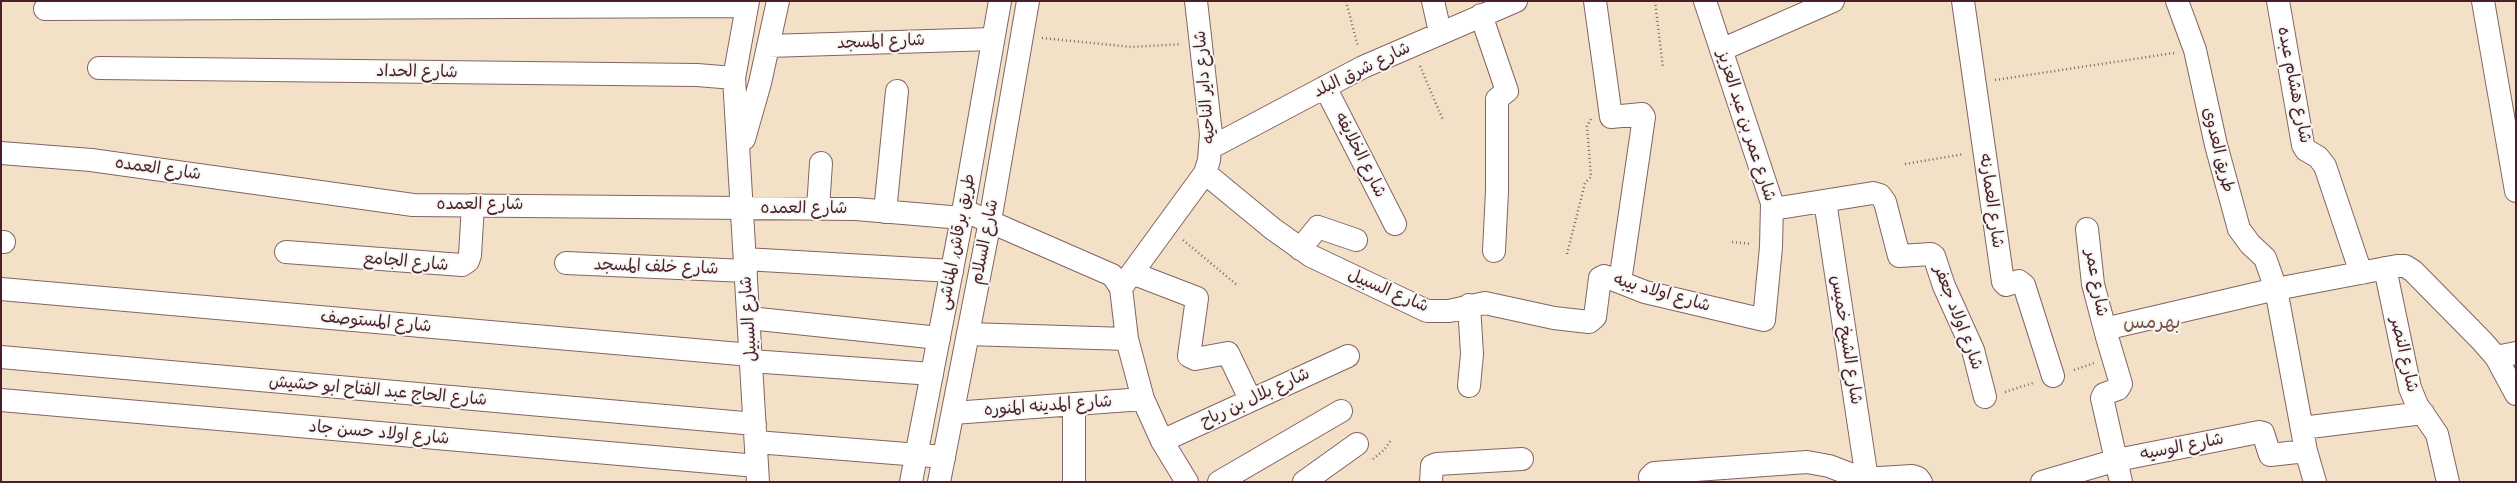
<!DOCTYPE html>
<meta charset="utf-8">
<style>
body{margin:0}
#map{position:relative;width:2517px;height:483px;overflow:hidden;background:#f3e1c7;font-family:Caveat,sans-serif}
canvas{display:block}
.frame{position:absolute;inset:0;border:2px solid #4a1f2b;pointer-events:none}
</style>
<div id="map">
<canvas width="2517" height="483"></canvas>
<div class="frame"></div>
</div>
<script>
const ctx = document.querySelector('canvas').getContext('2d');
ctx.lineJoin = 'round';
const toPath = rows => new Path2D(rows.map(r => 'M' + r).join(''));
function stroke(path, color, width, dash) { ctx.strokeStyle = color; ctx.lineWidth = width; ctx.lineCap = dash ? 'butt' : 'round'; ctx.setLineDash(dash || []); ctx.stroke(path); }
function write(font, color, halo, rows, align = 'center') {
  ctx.font = font + ' Caveat,"Playpen Sans Arabic",sans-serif'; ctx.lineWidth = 4; ctx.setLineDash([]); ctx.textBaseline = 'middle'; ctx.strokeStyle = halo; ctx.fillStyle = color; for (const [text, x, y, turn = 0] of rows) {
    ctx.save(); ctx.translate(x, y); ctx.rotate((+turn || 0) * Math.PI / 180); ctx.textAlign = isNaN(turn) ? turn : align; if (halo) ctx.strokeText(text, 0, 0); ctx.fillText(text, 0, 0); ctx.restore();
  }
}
const path = toPath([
 [1346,1,1358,47],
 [1655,1,1663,68],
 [1042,38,1132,47,1181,44],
 [1420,66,1443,120],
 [1995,80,2174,53],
 [1905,164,1964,154],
 [1183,240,1237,285],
 [1732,242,1751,244],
 [1567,254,1585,183,1591,177,1587,126,1591,119],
 [2074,370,2094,363],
 [2005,392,2033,383],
 [1373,459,1384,450,1392,439]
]);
const street = toPath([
 [748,1,734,78,758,482],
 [1433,1,1440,32],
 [1595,1,1611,117,1642,114,1644,117,1620,282],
 [1963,1,2003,282,2006,285,2019,281,2024,285,2053,376],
 [2177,1,2195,50,2216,145,2239,229,2250,244,2265,258,2276,289,2306,451,2315,482],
 [2278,1,2303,145,2306,150,2318,157,2325,166,2361,273],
 [2483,1,2516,191],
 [45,9,746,6],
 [1481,15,1507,91,1497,99,1497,191,1494,251],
 [768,46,993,39],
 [1721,50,1833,1],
 [99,68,697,75,734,78],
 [1325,87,1395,224],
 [744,139,760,83,778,1],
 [1212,147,1363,67,1516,1],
 [1,153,91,160,413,205,856,209,962,218],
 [1205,173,1273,229,1311,256,1427,311,1449,311,1485,303,1554,318,1589,322,1595,317,1600,278,1604,276,1645,292,1764,320,1771,247,1772,203,1705,1],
 [1825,201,1867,479],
 [818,209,821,163],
 [1773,209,1873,193,1880,195,1885,202,1899,256,1931,254,1934,256,1944,286,1973,350,1985,397],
 [963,210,1112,275,1115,279,1121,288,1127,339,1143,399,1162,441,1187,482],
 [885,212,897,91],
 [2087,229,2093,284,2107,337],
 [1,242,4,242],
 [1300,249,1318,227,1356,240],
 [286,252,462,265,468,261,470,255,473,205],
 [745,259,952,271],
 [566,263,746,271],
 [2385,268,2410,388,2417,405,2437,434,2448,482],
 [1132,273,1197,298,1189,356,1195,359,1228,353,1250,399],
 [1121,288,1205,173,1209,160,1211,134,1196,1],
 [1,289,751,355],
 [749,318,939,338],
 [968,334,1127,339],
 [1,357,755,424],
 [2496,357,2516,353],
 [751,361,932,374],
 [1469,386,1472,354,1469,305],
 [1,400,757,466],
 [1074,404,1074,482],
 [953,413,1143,399],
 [2302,428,2423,413],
 [1162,441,1348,356],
 [756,442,944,457],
 [1219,482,1341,411],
 [1304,482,1357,444],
 [1431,482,1432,466,1437,464,1522,459],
 [1651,482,1650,477,1654,473,1807,462,1829,466,1863,479,1912,476,1918,478,1921,482],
 [2042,482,2117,460,2259,432,2263,433,2270,455,2306,451],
 [2121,482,2102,398,2104,394,2118,389,2121,384,2107,337,2108,331,2113,327,2276,289,2397,266,2405,266,2413,271,2482,341,2496,357,2516,394]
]);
const secondary = toPath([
 [911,482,962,218,1000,1],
 [939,482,990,221,1028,1]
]);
const streetNames = [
 ["شارع المسجد",881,42,-2],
 ["شارع شرق البلد",1362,70,-26],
 ["شارع الحداد",417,72,1],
 ["شارع هشام عبده",2294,85,79],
 ["شارع داير الناحيه",1205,87,-95],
 ["شارع عمر بن عبد العزيز",1746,126,72],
 ["طريق العدوى",2218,150,76],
 ["شارع الخلايفه",1360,155,63],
 ["شارع العمده",158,169,8],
 ["شارع العمارنه",1991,201,82],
 ["شارع العمده",480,205],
 ["شارع العمده",804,209],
 ["طريق برقاش, المناشى",957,242,-79],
 ["شارع السلام",985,242,-79],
 ["شارع الجامع",406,262,5],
 ["شارع خلف المسجد",656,267,2],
 ["شارع عمر",2096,283,80],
 ["شارع السبيل",1388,291,23],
 ["شارع اولاد بيبه",1662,293,16],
 ["شارع اولاد جعفر",1958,318,69],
 ["شارع السبيل",749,319,-94],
 ["شارع المستوصف",376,322,5],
 ["شارع الشيخ خميس",1846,340,81],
 ["شارع النصر",2404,355,77],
 ["شارع الحاج عبد الفتاح ابو حشيش",378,391,5],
 ["شارع بلال بن رباح",1255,398,-25],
 ["شارع المدينه المنوره",1048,406,-4],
 ["شارع اولاد حسن جاد",379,433,5],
 ["شارع الوسيه",2182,447,-11]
];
const quarterNames = [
 ["بهرمس",2152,323]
];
stroke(street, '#856362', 24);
stroke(secondary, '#856362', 24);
stroke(path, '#856362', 2.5, [1, 3]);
stroke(street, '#fff', 22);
stroke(secondary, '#fff', 22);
write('17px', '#4a1f2b', '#f6f6f2', streetNames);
write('19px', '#7b5146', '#f6f6f2', quarterNames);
</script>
